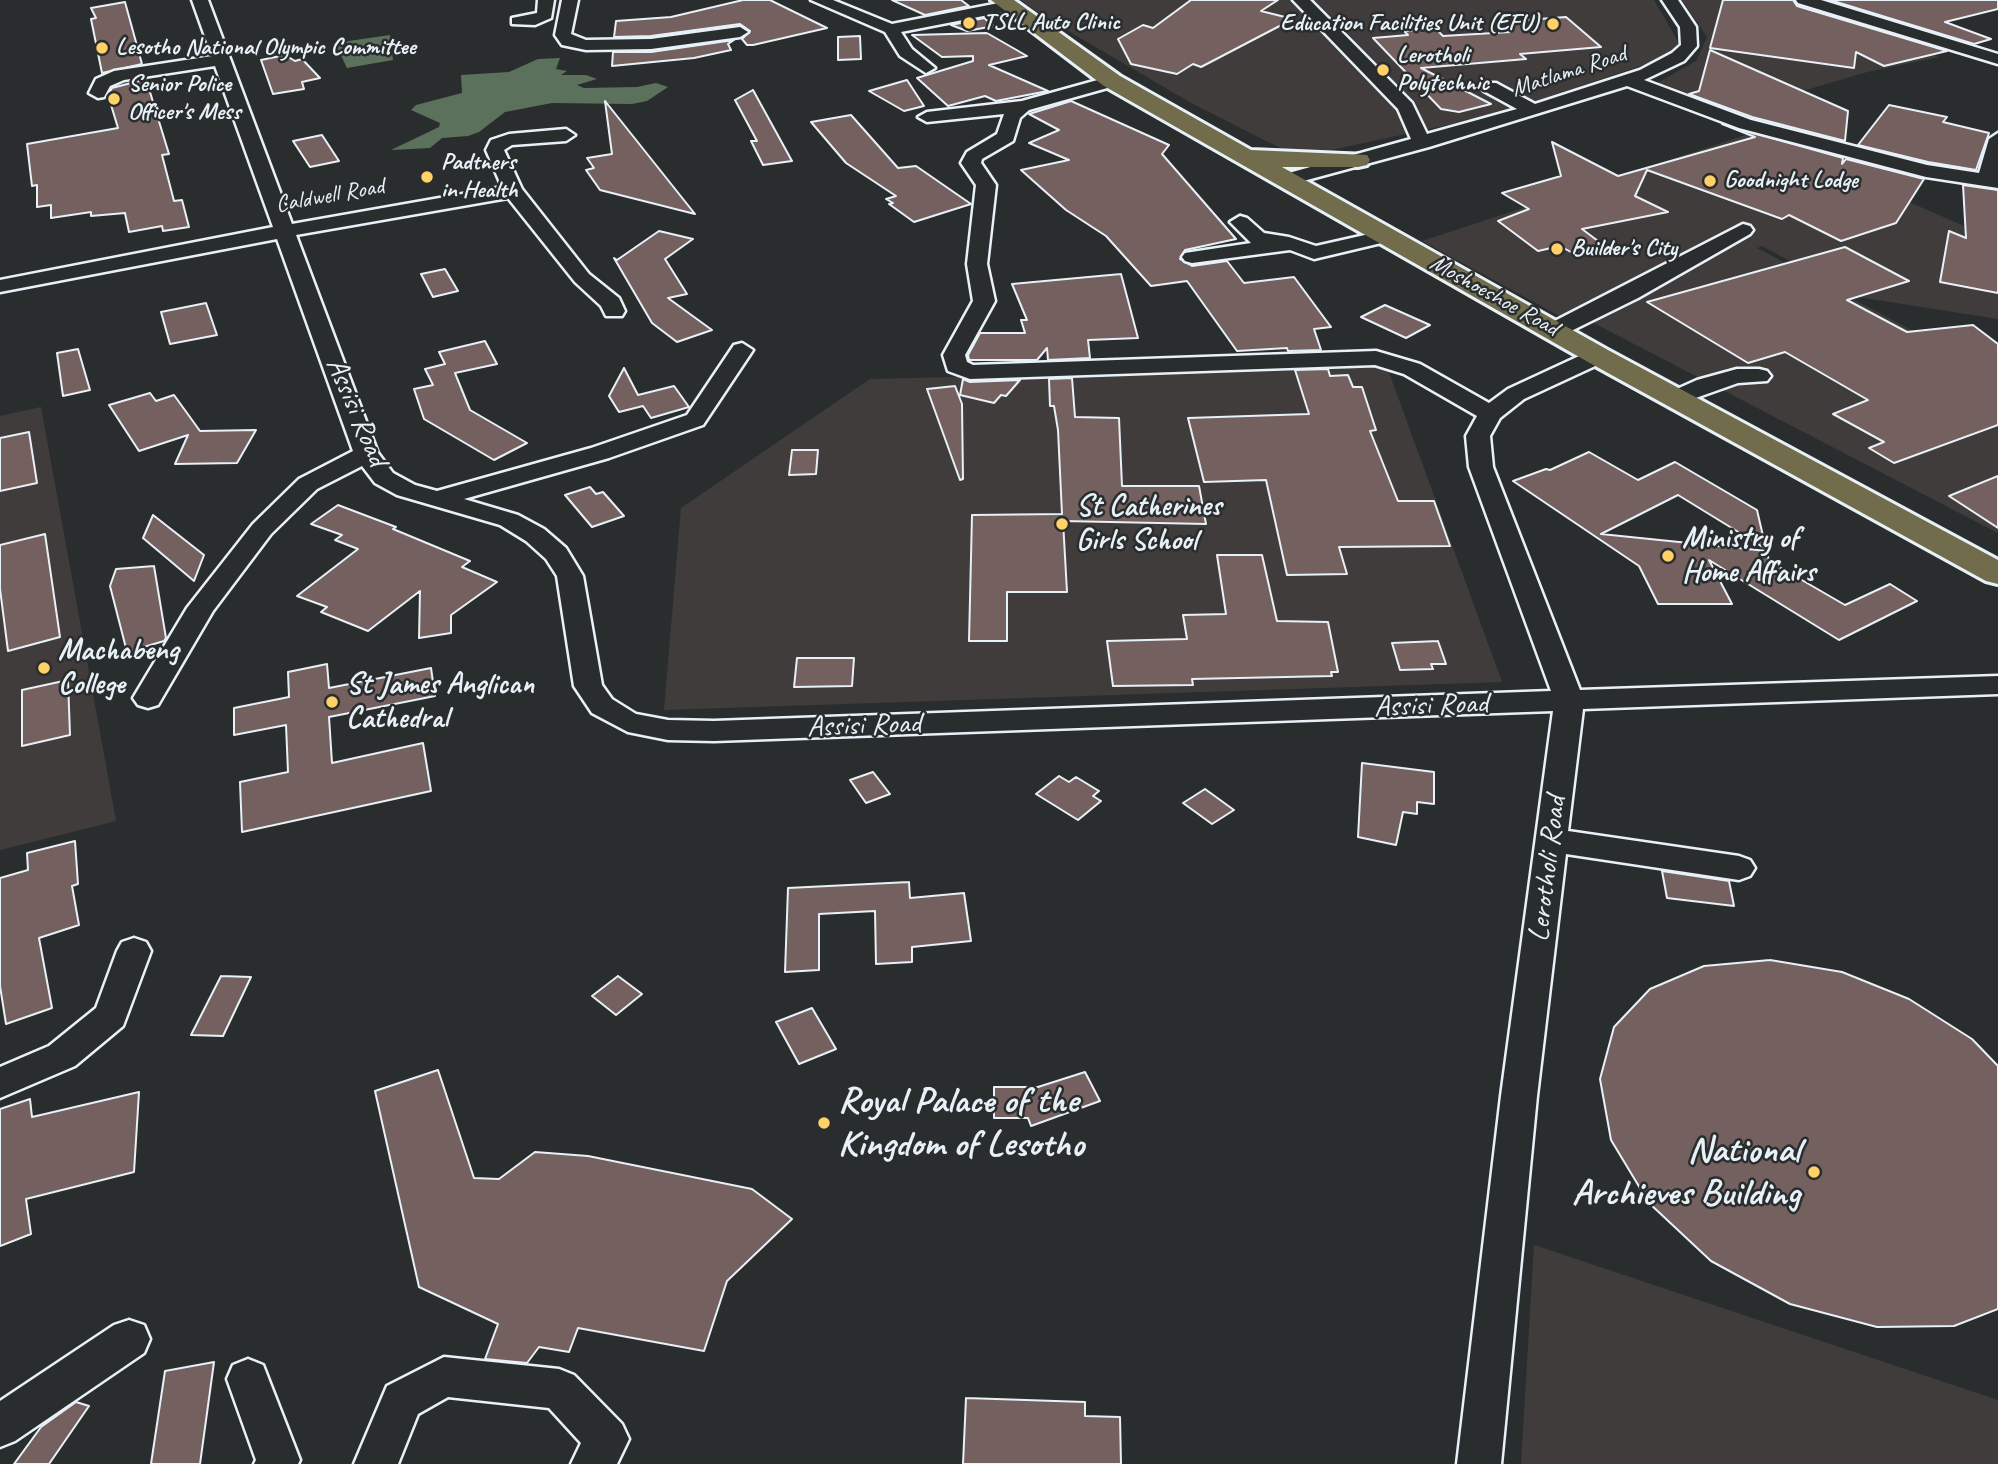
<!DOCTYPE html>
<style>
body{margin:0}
canvas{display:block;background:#2a2d2e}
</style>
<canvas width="1998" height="1464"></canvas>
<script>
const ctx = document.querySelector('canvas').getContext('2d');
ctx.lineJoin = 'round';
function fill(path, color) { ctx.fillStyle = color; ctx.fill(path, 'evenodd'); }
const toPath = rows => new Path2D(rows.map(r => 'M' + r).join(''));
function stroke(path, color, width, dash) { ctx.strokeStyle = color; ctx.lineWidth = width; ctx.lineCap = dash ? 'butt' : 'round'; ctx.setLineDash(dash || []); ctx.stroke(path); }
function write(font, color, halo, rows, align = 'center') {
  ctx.font = font + ' Caveat,sans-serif'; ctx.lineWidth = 5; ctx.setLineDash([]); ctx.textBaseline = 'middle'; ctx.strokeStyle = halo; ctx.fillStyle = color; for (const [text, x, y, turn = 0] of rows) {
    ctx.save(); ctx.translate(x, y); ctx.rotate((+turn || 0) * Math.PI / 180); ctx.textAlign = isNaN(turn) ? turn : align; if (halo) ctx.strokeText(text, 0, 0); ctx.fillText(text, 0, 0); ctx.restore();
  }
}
const built = toPath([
 [1021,0,1654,0,1680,45,1655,61,1490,116,1298,157,1193,104,1046,18],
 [1682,0,1779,0,1939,57,1867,72,1724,114,1656,84,1696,61,1707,37],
 [1767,128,1835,145,1818,162,1998,241,1998,319,1858,297,1762,246,1757,248,1998,376,1998,533,1588,320,1578,326,1422,241],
 [1387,367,1502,682,664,710,681,508,870,379],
 [41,407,116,821,0,850,0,416],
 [1534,1245,1998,1400,1998,1464,1521,1464]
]);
const green = toPath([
 [390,35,393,60,347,68,335,43],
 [560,58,556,69,567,71,561,75,586,75,597,79,577,85,584,88,637,87,656,83,668,87,647,101,632,104,552,103,505,112,479,132,468,136,442,138,430,148,391,150,439,127,440,123,411,110,416,105,462,93,461,75,509,72,538,59]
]);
const building = toPath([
 [743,0,770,0,827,28,753,45,747,45,742,39,750,31,740,24,651,36,614,37,616,21,671,17,743,0],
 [892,0,961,0,969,6,925,15,892,0],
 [1191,0,1278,0,1261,11,1293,19,1201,67,1193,64,1177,74,1131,64,1118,39,1143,25,1153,28,1191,0],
 [1723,0,1793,0,1797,6,1947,51,1884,66,1856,52,1854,68,1710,48,1723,0],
 [1830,0,1998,0,1998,9,1945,22,1991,39,1974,44,1830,0],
 [125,2,142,64,102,73,91,19,96,18,91,8,125,2],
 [1566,17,1601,47,1520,54,1526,59,1421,68,1491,104,1459,112,1441,109,1373,38,1408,35,1404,31,1436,29,1443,36,1510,32,1498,22,1566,17],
 [984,18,994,26,967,31,951,25,984,18],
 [987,33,1027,56,989,65,1048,91,996,101,985,96,948,106,917,78,973,61,973,56,942,57,912,35,987,33],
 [860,36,861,59,838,60,838,37,860,36],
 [734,40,728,44,731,50,694,58,612,66,613,52,651,52,734,40],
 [1710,50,1848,111,1845,141,1752,117,1689,94,1699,91,1710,50],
 [285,55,295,61,302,59,320,78,302,82,304,89,273,94,261,60,285,55],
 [146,79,169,154,162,155,174,201,182,200,189,227,163,231,162,226,129,232,125,213,91,216,91,212,51,218,51,205,37,207,37,185,32,186,27,144,118,128,108,95,112,88,146,79],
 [907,80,924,106,904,111,869,91,907,80],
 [753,90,792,161,763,165,751,141,757,141,735,100,753,90],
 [605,101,695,214,600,190,586,170,594,168,587,158,612,154,605,101],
 [1071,101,1169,145,1162,154,1236,239,1185,250,1180,259,1192,266,1227,261,1244,283,1294,277,1331,327,1314,329,1321,350,1288,351,1287,348,1237,351,1187,281,1151,286,1106,236,1066,210,1021,170,1069,160,1029,143,1059,130,1029,114,1071,101],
 [1889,105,1947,117,1943,122,1989,133,1976,170,1928,162,1858,145,1889,105],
 [851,115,898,168,916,166,971,204,914,222,889,204,893,203,886,199,896,196,846,163,811,122,851,115],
 [1722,124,1843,158,1842,164,1846,159,1924,179,1896,223,1841,241,1789,215,1782,219,1647,170,1635,196,1668,212,1582,229,1610,250,1578,256,1560,246,1538,251,1498,221,1529,209,1502,193,1561,176,1552,142,1618,176,1755,137,1722,124],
 [322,135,339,161,310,167,293,141,322,135],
 [1963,185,1998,190,1998,293,1940,282,1949,231,1966,238,1963,185],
 [659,231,693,239,665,259,687,294,668,298,712,330,677,342,652,323,614,258,617,260,659,231],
 [1845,247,1909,281,1847,300,1907,332,1973,325,1998,344,1998,425,1894,463,1869,448,1884,442,1833,414,1868,400,1785,352,1748,363,1647,302,1845,247],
 [445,269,458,291,433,297,421,274,445,269],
 [1121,274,1138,338,1088,340,1090,358,1048,360,1047,348,1037,360,969,360,968,355,980,333,1025,333,1021,320,1027,320,1012,284,1121,274],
 [206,303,217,335,170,344,161,312,206,303],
 [1385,305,1430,325,1406,338,1361,317,1385,305],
 [485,341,497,364,455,373,470,410,527,443,494,460,424,419,414,389,433,385,425,369,445,364,439,352,485,341],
 [78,349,90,390,63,396,57,353,78,349],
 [624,368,638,395,674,386,689,407,651,418,643,406,619,412,609,396,624,368],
 [1328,369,1330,376,1348,375,1353,387,1362,387,1376,430,1370,431,1398,501,1434,501,1450,546,1339,547,1347,574,1287,575,1266,480,1204,482,1188,418,1309,414,1295,370,1328,369],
 [1072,378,1075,417,1119,418,1122,486,1199,486,1206,524,1063,521,1067,592,1007,592,1007,641,969,641,972,515,1062,514,1058,430,1054,406,1050,406,1049,379,1072,378],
 [963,379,970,382,1020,380,1006,396,1001,395,994,403,960,395,963,379],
 [955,386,962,404,963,479,960,480,927,389,955,386],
 [150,393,156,401,174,395,200,431,256,430,237,463,175,464,188,435,139,451,109,405,150,393],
 [29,432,37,483,0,491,0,438,29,432],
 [792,450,818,450,816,474,789,475,792,450],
 [1589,452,1638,480,1675,462,1757,510,1766,549,1678,495,1601,534,1767,551,1769,561,1845,605,1890,584,1917,601,1839,640,1709,560,1732,604,1658,604,1639,566,1513,481,1546,469,1550,470,1589,452],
 [1998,476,1998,528,1949,496,1998,476],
 [590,487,596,494,603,492,624,516,592,527,565,495,590,487],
 [338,505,396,527,393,529,470,561,462,567,497,582,451,615,451,633,419,638,420,591,368,631,321,612,327,607,297,596,358,549,335,540,342,535,311,524,338,505],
 [153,515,204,555,194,581,143,538,153,515],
 [45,534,60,637,8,651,0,589,0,545,45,534],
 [1217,555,1262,555,1277,621,1328,622,1338,672,1331,672,1332,676,1192,679,1193,685,1113,686,1107,641,1187,639,1183,615,1226,614,1217,555],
 [154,566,166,638,164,641,127,652,110,586,116,569,154,566],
 [1438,641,1446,664,1431,664,1433,669,1400,670,1392,643,1438,641],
 [797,658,854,658,852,686,794,687,797,658],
 [327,664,329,688,431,668,435,696,329,717,332,763,423,743,431,791,242,832,240,782,288,772,286,725,234,735,234,708,289,697,288,672,327,664],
 [68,680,70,735,22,746,22,690,68,680],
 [1362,763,1434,772,1434,804,1417,802,1417,814,1403,812,1396,845,1358,837,1362,763],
 [873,772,890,794,866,803,850,780,873,772],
 [1059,776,1069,782,1076,777,1099,791,1093,796,1101,801,1078,820,1036,794,1059,776],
 [1205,789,1234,810,1212,824,1183,803,1205,789],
 [75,841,78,884,72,886,79,925,39,938,52,1008,6,1024,0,986,0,878,28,870,27,853,75,841],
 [1662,871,1729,881,1734,906,1667,898,1662,871],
 [909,882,910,898,964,893,971,941,912,947,912,962,876,964,875,911,819,914,819,970,785,972,788,888,909,882],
 [1770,960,1842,972,1909,999,1972,1039,1998,1066,1998,1309,1954,1326,1877,1327,1790,1304,1711,1261,1649,1203,1611,1140,1600,1079,1614,1027,1650,989,1704,966,1770,960],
 [221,976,251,977,223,1036,191,1035,221,976],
 [618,976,642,994,616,1015,592,996,618,976],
 [812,1008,836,1049,799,1064,776,1022,812,1008],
 [438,1070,474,1178,499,1179,535,1152,588,1156,752,1189,792,1219,727,1281,704,1351,578,1328,569,1352,539,1347,527,1363,485,1359,498,1324,419,1287,375,1091,438,1070],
 [1085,1072,1100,1101,1031,1126,1028,1118,994,1118,994,1087,1038,1087,1085,1072],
 [139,1092,134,1172,26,1199,31,1234,0,1246,0,1109,30,1099,32,1117,139,1092],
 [214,1362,200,1464,151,1464,165,1371,214,1362],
 [966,1398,1085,1402,1085,1416,1120,1417,1121,1464,963,1464,966,1398],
 [76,1402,89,1406,49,1464,14,1464,41,1427,76,1402]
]);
const minor = toPath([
 [192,0,208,0,292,224,502,187,486,150,491,140,509,134,566,129,575,135,566,141,512,145,504,150,522,189,589,274,619,298,625,311,622,316,606,316,601,306,575,282,508,198,296,235,378,453,393,473,415,485,437,491,591,448,687,415,734,345,742,343,753,350,703,425,609,458,464,499,518,515,544,529,566,548,583,576,602,685,612,699,636,714,668,720,714,721,1551,691,1469,467,1466,436,1477,416,1404,374,1375,365,970,379,948,371,943,355,973,301,967,264,976,185,961,163,967,152,997,134,1004,114,927,122,918,117,927,112,1022,101,1112,76,1118,77,1121,81,1118,85,1029,110,1020,118,1013,141,982,159,981,163,996,185,987,264,995,301,965,355,967,362,973,365,1376,351,1420,364,1489,403,1508,389,1590,351,1606,351,1609,356,1606,361,1524,399,1500,418,1490,436,1493,467,1580,690,1998,676,1998,694,1583,709,1568,831,1739,856,1750,860,1755,868,1750,876,1739,880,1566,854,1537,1096,1501,1464,1457,1464,1501,1096,1553,711,714,741,668,740,628,732,592,713,574,686,557,576,546,559,526,541,500,525,397,495,375,483,362,466,317,489,271,534,213,611,158,705,148,708,138,705,133,698,187,608,253,524,299,479,353,451,277,239,0,292,0,280,273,227,215,66,124,80,110,86,104,97,98,98,89,93,96,79,114,71,212,56,192,0],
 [538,0,554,0,551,18,535,25,512,24,512,18,537,13,538,0],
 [562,0,578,0,571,34,586,40,651,39,740,27,748,32,740,37,651,49,586,50,562,45,555,35,562,0],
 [811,0,833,0,892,24,1009,1,1017,6,1009,11,901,32,912,49,935,68,926,73,900,56,885,32,811,0],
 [1293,0,1310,0,1412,103,1427,134,1517,109,1484,91,1481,87,1484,83,1496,83,1535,104,1640,70,1672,53,1681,45,1680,27,1662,0,1678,0,1696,27,1697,46,1684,61,1644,80,1751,120,1927,165,1979,173,1989,139,1998,133,1998,188,1926,177,1739,128,1627,86,1429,147,1285,186,1278,184,1275,180,1278,176,1411,139,1398,109,1293,0],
 [1796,0,1821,0,1998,54,1998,64,1798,3,1796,0],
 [1240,216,1247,218,1264,233,1289,237,1316,246,1387,230,1397,236,1394,240,1314,259,1290,250,1192,263,1185,261,1182,257,1185,253,1251,243,1230,222,1240,216],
 [1743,224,1750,226,1753,230,1750,234,1638,298,1563,335,1547,335,1544,330,1547,325,1743,224],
 [1737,369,1759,369,1767,371,1771,376,1767,381,1738,383,1676,405,1668,403,1664,398,1668,393,1697,380,1737,369],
 [134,938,146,942,151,951,123,1026,75,1066,0,1098,0,1067,49,1046,96,1008,117,951,122,942,134,938],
 [129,1320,144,1325,150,1339,144,1353,15,1441,0,1447,0,1401,114,1325,129,1320],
 [444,1357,559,1369,574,1375,622,1424,629,1439,617,1464,571,1464,581,1443,549,1408,448,1397,418,1414,398,1464,354,1464,387,1386,444,1357],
 [248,1359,263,1365,300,1460,298,1464,254,1464,256,1460,227,1379,233,1365,248,1359]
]);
const major = toPath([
 [991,0,1014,0,1120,76,1251,150,1367,155,1370,160,1367,165,1358,167,1282,167,1608,350,1998,560,1998,584,1986,581,1588,362,1104,86,991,0]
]);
const markers = [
 [969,23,7,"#ffd166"],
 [1553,24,7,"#ffd166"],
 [102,48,7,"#ffd166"],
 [1383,70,7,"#ffd166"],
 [114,99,7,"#ffd166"],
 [427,177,7,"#ffd166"],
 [1710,181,7,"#ffd166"],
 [1557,249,7,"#ffd166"],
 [1062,524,7,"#ffd166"],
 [1668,556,7,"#ffd166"],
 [44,668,7,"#ffd166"],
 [332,702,7,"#ffd166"],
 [824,1123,7,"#ffd166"],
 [1814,1172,7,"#ffd166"]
];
const farPoinames = [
 ["TSLL Auto Clinic",983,23],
 ["Education Facilities Unit (EFU)",1539,24,"right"],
 ["Lesotho National Olympic Committee",116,48],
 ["Lerotholi",1397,56],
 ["Polytechnic",1397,84],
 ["Senior Police",128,85],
 ["Officer's Mess",128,113],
 ["Padtners",441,163],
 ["in Health",441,191],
 ["Goodnight Lodge",1724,181],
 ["Builder's City",1571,249]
];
const farStreetnames = [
 ["Matlama Road",1569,72,-18],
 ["Caldwell Road",330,196,-10],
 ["Moshoeshoe Road",1494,296,29]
];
const streetNames = [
 ["Assisi Road",356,412,67],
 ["Assisi Road",1431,706,-2],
 ["Assisi Road",864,726,-2],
 ["Lerotholi Road",1548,869,-83]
];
const poiNames = [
 ["St Catherines",1076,507],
 ["Girls School",1076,541],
 ["Ministry of",1682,539],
 ["Home Affairs",1682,573],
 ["Machabeng",58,651],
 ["College",58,685],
 ["St James Anglican",346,685],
 ["Cathedral",346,719]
];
const nearPoinames = [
 ["Royal Palace of the",838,1102],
 ["Kingdom of Lesotho",838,1145],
 ["National",1800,1151,"right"],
 ["Archieves Building",1800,1194,"right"]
];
fill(built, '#403c3c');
fill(green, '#5c715c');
fill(building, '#74605e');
stroke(building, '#e8f1f8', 2);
stroke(minor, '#e8f1f8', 5);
stroke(major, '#e8f1f8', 6);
fill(minor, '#2a2d2e');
fill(major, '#716c4b');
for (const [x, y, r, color] of markers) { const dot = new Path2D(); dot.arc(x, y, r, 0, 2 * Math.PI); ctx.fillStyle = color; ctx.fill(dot); stroke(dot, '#2a2d2e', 2.5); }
write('bold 24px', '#e8f1f8', '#2a2d2e', farPoinames, 'left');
write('24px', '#e8f1f8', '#2a2d2e', farStreetnames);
write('30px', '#e8f1f8', '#2a2d2e', streetNames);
write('bold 30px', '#e8f1f8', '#2a2d2e', poiNames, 'left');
write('bold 37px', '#e8f1f8', '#2a2d2e', nearPoinames, 'left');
</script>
